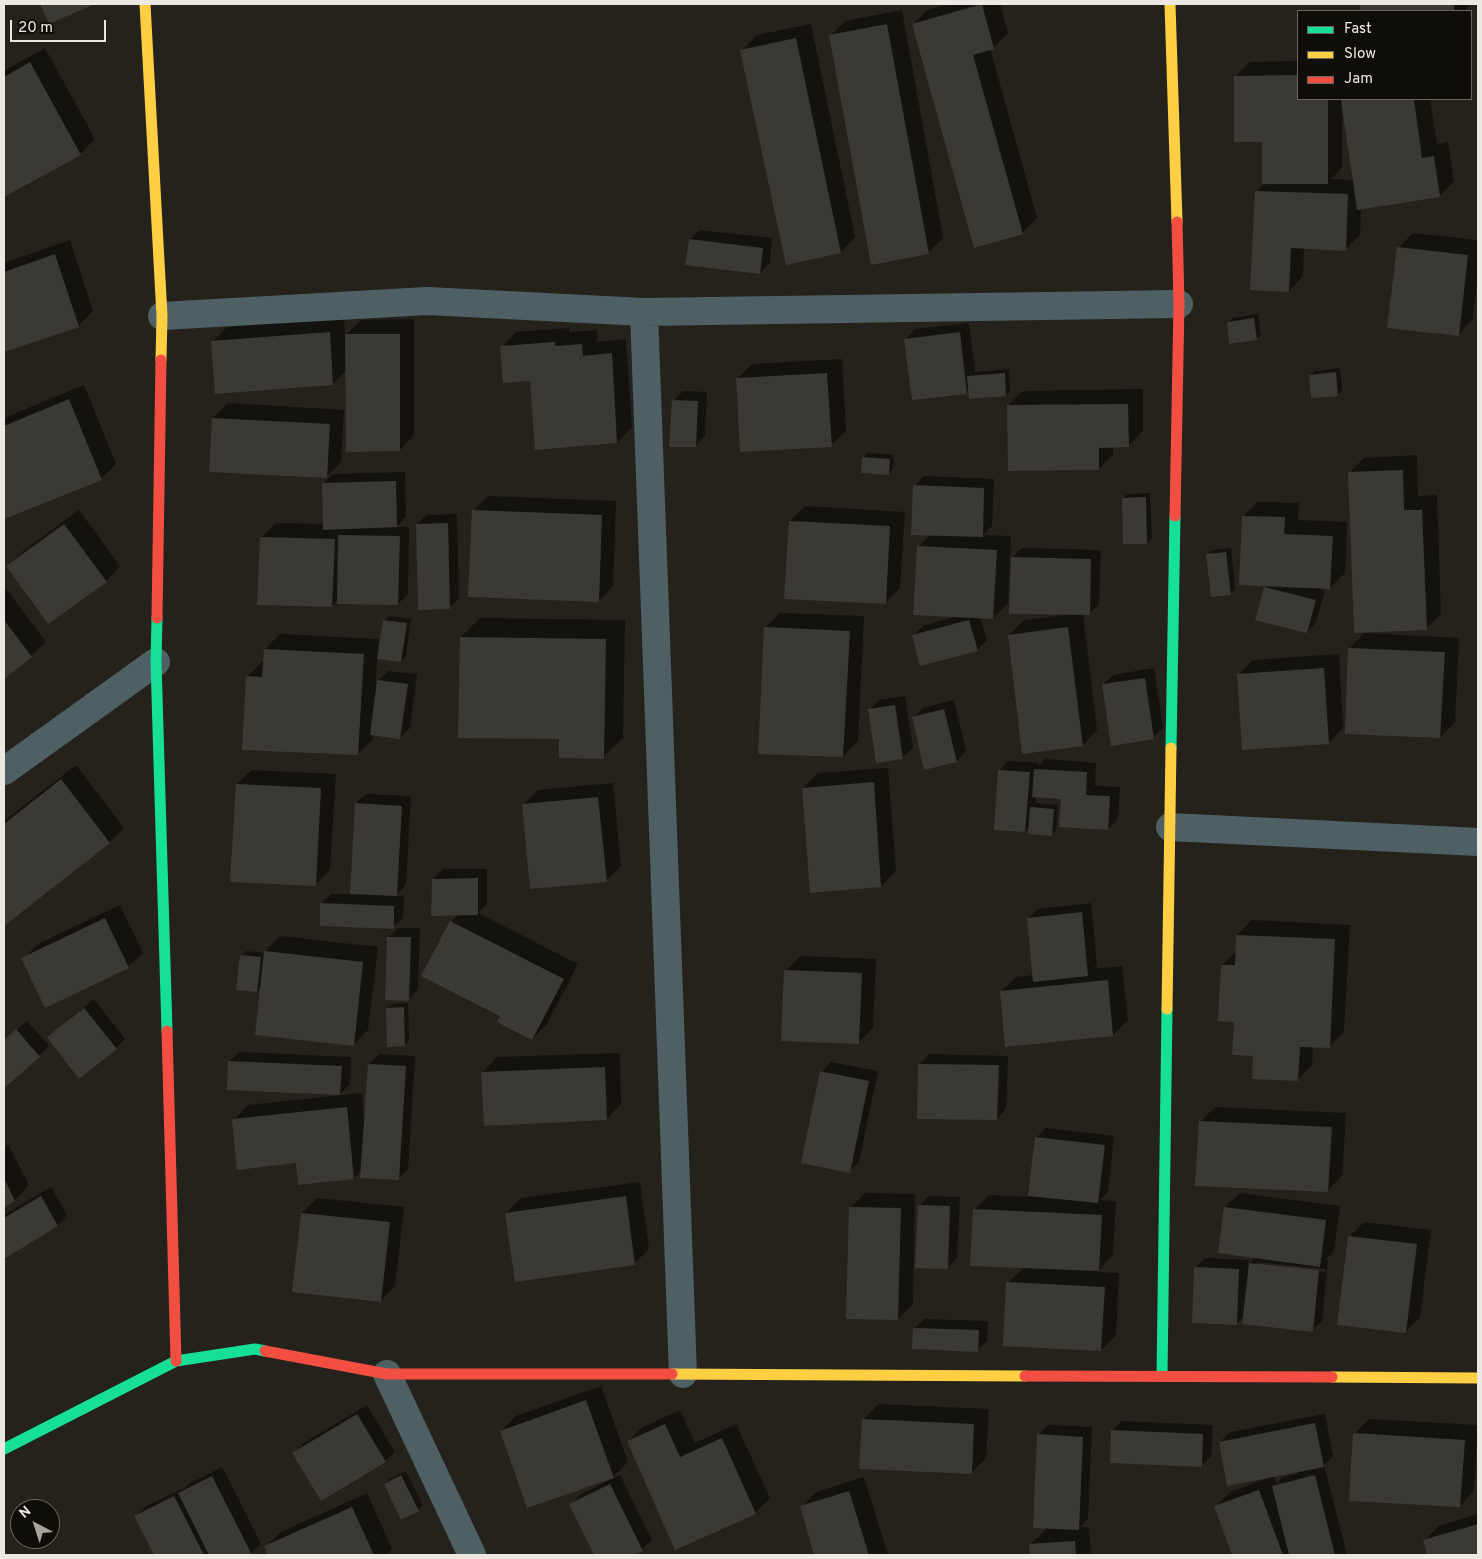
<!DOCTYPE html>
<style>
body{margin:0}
#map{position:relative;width:1482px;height:1559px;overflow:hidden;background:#25221c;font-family:Overpass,sans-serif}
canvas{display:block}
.frame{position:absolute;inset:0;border:5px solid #ede9e2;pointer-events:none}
.legend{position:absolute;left:1297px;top:10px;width:175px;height:90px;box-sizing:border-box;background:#0f0d08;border:1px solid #68655f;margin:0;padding:6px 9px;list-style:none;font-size:15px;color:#ede9e2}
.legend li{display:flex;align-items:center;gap:10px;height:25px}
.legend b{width:25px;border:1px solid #68655f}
.north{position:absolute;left:10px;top:1499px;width:50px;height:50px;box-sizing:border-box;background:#0f0d08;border:1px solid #68655f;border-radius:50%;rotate:320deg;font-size:14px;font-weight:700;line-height:20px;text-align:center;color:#ede9e2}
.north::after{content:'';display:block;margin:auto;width:18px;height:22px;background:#a7a39d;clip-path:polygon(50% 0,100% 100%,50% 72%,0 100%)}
.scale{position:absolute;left:10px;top:20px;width:96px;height:22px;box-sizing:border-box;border:2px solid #ede9e2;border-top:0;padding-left:6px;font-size:15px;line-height:18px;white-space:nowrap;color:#ede9e2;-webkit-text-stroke:4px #0f0d08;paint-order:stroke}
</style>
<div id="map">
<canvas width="1482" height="1559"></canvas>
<div class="frame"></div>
<ul class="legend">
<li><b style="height:6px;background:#16e098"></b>Fast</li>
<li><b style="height:6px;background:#ffcf43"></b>Slow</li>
<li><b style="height:6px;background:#f24e42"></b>Jam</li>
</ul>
<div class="north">N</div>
<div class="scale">20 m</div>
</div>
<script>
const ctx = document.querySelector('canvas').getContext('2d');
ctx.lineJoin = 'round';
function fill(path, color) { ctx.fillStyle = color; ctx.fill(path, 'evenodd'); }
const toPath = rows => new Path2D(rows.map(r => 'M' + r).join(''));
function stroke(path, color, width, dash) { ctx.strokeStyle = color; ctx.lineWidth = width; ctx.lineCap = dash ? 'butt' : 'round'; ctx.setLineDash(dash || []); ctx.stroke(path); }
const shadow = toPath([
 [41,4,92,4,49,22],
 [949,4,1000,4,1008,33,993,48,990,48,1037,218,1022,233,913,24,928,10],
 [1361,4,1468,4,1467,11,1361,11],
 [902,10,943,238,928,253,830,36,845,21],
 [811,24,855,237,841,252,742,50,757,35],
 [45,48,95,139,80,154,4,196,4,71],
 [1298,61,1298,99,1342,99,1342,101,1344,99,1430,99,1437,144,1448,142,1454,181,1440,196,1361,208,1360,235,1345,249,1304,248,1303,276,1289,291,1256,192,1263,185,1264,140,1235,76,1250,62],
 [1342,109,1344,109,1354,180,1331,179,1342,168],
 [700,230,772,238,770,263,760,273,690,239],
 [1413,233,1478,240,1478,275,1473,319,1459,334,1398,248],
 [70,240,93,311,79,325,4,351,4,263],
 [1258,314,1261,335,1256,339,1228,323,1233,318],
 [344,317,345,336,361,320,414,319,414,435,400,450,346,370,333,384,212,342,227,327],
 [969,323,975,372,1009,369,1010,391,1006,395,969,390,967,393,906,339,915,329],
 [569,328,569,332,597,330,597,342,626,339,632,427,617,442,531,380,502,347,516,332],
 [842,359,846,431,831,445,737,379,752,364],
 [1340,368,1342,390,1338,395,1311,375,1315,371],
 [84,385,116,464,101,479,4,518,4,418],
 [1143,389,1143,431,1128,446,1113,446,1113,454,1099,469,1008,405,1023,391],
 [683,391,707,392,705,436,695,446,673,401],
 [228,403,344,410,341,462,327,476,213,418],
 [868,453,894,455,893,469,889,473,863,458],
 [1417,455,1418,496,1437,495,1441,614,1426,628,1349,473,1364,458],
 [405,472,406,516,396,527,409,527,408,594,398,604,338,599,332,606,261,537,276,523,324,524,323,484,333,474],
 [924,476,994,479,992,526,983,535,1011,536,1008,603,993,618,980,617,987,640,977,650,913,635,923,626,957,616,918,547,931,534,914,486],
 [1150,493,1152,538,1147,543,1123,498,1128,494],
 [488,496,616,501,613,586,599,601,473,511],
 [1258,502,1299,503,1298,520,1347,522,1345,573,1330,588,1318,588,1325,590,1316,622,1307,632,1265,587,1267,585,1243,516],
 [805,506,905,512,900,588,885,603,790,521],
 [79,510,120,566,106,581,8,566,23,551],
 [457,514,459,598,449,608,417,524,427,515],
 [1022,548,1101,550,1099,604,1089,614,1083,614,1097,730,1083,745,1009,635,1024,620,1065,615,1012,558],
 [1231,548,1235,589,1230,594,1208,554,1212,550],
 [4,586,46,642,31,656,4,678],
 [780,613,864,616,858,741,843,756,765,628],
 [389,616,411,619,406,656,401,661,377,658,376,683,388,671,417,674,410,728,400,737,373,734,373,739,358,754,247,677,262,662,264,662,265,649,280,634,379,639,378,648,380,648,384,621],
 [480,618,625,620,623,738,603,757,560,738,461,637],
 [1364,633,1459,638,1455,722,1440,737,1350,648],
 [1339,654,1343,728,1329,743,1238,675,1253,660],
 [1154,668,1163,728,1153,738,1103,685,1113,675],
 [905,696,913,748,903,757,877,761,869,710,879,700],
 [954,700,966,751,957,761,913,718,923,708],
 [1045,759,1096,763,1095,786,1120,787,1118,819,1108,829,1062,798,1036,796,1036,803,1058,805,1056,830,1052,834,1030,826,1025,831,999,771,1008,761,1039,763,1039,766],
 [76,765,124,828,110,842,4,924,4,821],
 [888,768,896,871,881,886,803,788,818,773],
 [252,770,336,774,330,870,315,885,237,784],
 [613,783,621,866,606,881,524,804,538,790],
 [366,794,411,796,406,885,395,896,404,896,403,918,393,927,322,903,331,894,351,894,356,803],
 [443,869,487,869,487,904,478,913,578,964,547,1024,532,1039,501,1016,451,922,459,914,433,879],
 [1091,903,1097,965,1093,969,1122,966,1128,1020,1113,1035,1001,992,1016,977,1034,975,1028,919,1038,909],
 [120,905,143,953,128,967,23,959,38,944],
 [1252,920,1350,925,1344,1032,1329,1047,1313,1046,1312,1065,1297,1080,1255,1055,1235,1021,1222,965,1237,951,1237,935],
 [398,928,420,928,418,990,408,999,388,938],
 [280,936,378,947,368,1030,353,1045,262,986,257,991,241,956,246,951,265,953,266,951],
 [800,956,876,959,873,1028,858,1043,786,971],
 [94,999,125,1039,116,1048,49,1037,59,1028],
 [408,1003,409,1041,404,1045,387,1008,392,1004],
 [27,1021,49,1046,4,1086,4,1041],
 [239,1052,351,1057,350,1084,340,1094,229,1062],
 [620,1053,621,1104,607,1119,483,1072,497,1057],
 [379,1054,415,1056,408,1169,398,1179,362,1169,354,1178,297,1162,234,1120,248,1105,362,1093,364,1116,365,1116,369,1064],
 [929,1054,1008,1056,1006,1109,997,1119,920,1064],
 [831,1062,878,1071,859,1162,850,1171,822,1072],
 [1215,1107,1346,1113,1342,1176,1327,1191,1200,1122],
 [1046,1128,1114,1136,1108,1192,1100,1200,1116,1201,1113,1255,1097,1272,1119,1273,1116,1335,1101,1350,1008,1283,1024,1267,974,1210,989,1195,1029,1197,1036,1138],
 [8,1144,29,1185,15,1200,4,1205,4,1147],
 [640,1182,649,1249,634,1264,507,1213,521,1198],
 [51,1187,67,1215,58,1225,4,1257,4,1215],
 [865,1193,915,1194,913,1304,898,1319,850,1208],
 [1240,1193,1340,1206,1334,1251,1325,1260,1328,1260,1322,1321,1312,1330,1244,1316,1236,1324,1195,1268,1205,1258,1249,1260,1248,1265,1256,1257,1225,1207],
 [1257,1262,1326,1269,1325,1272,1257,1265],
 [929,1196,960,1197,957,1258,947,1268,919,1206],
 [317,1198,404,1207,395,1286,381,1300,302,1213],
 [1364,1222,1431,1230,1420,1317,1405,1332,1350,1236],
 [924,1319,988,1321,987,1341,977,1350,914,1329],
 [601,1386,628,1462,611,1479,620,1475,652,1540,642,1549,630,1555,595,1555,571,1504,580,1495,611,1479,610,1478,501,1431,516,1416],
 [878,1404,989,1409,986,1458,971,1473,864,1419],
 [367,1405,395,1452,385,1461,294,1453,304,1443],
 [680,1410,695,1443,736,1424,770,1498,755,1513,628,1441,643,1427],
 [1325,1414,1333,1456,1324,1465,1347,1555,1233,1555,1215,1507,1230,1492,1268,1478,1220,1442,1230,1432],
 [1299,1471,1299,1473,1283,1477,1277,1483,1274,1476],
 [1369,1419,1478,1425,1474,1491,1460,1506,1354,1434],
 [1122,1421,1213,1425,1211,1456,1202,1465,1112,1431],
 [1048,1425,1092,1427,1088,1519,1080,1527,1089,1527,1091,1555,1031,1555,1030,1545,1047,1528,1038,1435],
 [222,1467,261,1544,249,1555,156,1555,136,1516,146,1506,185,1488,189,1484],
 [406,1471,423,1505,418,1510,385,1484,390,1479],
 [864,1477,888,1555,815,1555,801,1507,816,1492],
 [367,1493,392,1549,386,1555,270,1555,266,1546,281,1532],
 [1478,1514,1478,1555,1429,1555,1424,1541,1439,1526]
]);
const building = toPath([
 [40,4,95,4,49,24],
 [982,4,994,49,973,55,1023,234,974,248,912,24],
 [1360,4,1454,4,1454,11,1360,11],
 [887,24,929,254,871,265,829,35],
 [796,38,841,253,786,265,740,50],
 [30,62,81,155,4,197,4,77],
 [1298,75,1298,99,1328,99,1328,184,1262,184,1262,142,1234,142,1234,76],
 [1350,99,1414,99,1422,158,1434,156,1440,197,1357,210,1341,100],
 [1255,191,1348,194,1346,251,1291,248,1289,292,1250,290],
 [689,239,763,248,760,274,685,265],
 [1397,247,1468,255,1459,336,1387,328],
 [55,254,79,327,4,352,4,272],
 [1254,318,1257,340,1229,344,1227,322],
 [330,332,333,385,215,394,211,341],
 [960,332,967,394,912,400,904,339],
 [345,334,400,334,400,451,346,452],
 [555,342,555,346,582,344,583,356,612,353,617,443,535,450,530,381,503,383,500,346],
 [1336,372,1338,396,1311,398,1309,375],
 [827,373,832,447,740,452,736,378],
 [1005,373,1006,396,969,399,967,376],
 [69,399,102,480,4,519,4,426],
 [672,400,698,401,696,447,669,447],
 [1128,404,1129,447,1099,448,1099,470,1008,471,1007,405],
 [212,418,330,424,327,478,209,472],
 [862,457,890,459,889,475,861,473],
 [1403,470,1404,510,1422,510,1427,630,1354,633,1348,472],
 [396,481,397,527,323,530,322,483],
 [913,485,984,488,983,537,911,535],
 [1146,497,1147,544,1123,544,1122,498],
 [472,510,602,515,599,602,468,597],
 [1242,516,1285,517,1284,534,1333,536,1330,589,1239,585],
 [789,521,890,526,886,604,784,599],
 [448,523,450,609,418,610,416,524],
 [64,524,107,582,48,624,6,566],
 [338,535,400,536,398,605,337,604],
 [260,537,335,539,332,607,257,605],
 [917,546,997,550,993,619,913,615],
 [1226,552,1231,595,1211,597,1206,554],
 [1011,557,1091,559,1090,615,1009,614],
 [1264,587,1316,600,1307,633,1255,620],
 [4,620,32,657,4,679],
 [383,620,407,623,401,662,377,659],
 [969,620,978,651,920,666,912,635],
 [764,627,850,631,843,757,758,754],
 [1068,627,1083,746,1022,754,1008,635],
 [460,637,606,639,604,759,559,758,559,739,458,738],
 [1348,648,1445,652,1440,738,1345,734],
 [264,649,364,654,358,755,242,750,246,676,262,677],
 [1324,668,1329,744,1242,750,1237,674],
 [1145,678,1154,739,1111,746,1102,684],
 [377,680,408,684,400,739,370,735],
 [895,705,903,759,876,763,868,709],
 [944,709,957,762,924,770,912,717],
 [1034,769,1087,772,1086,795,1110,796,1108,830,1059,827,1061,799,1032,797],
 [998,770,1030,772,1025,832,994,830],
 [61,779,110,843,4,926,4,824],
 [874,782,881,887,810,893,802,788],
 [236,784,321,788,316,886,230,882],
 [598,797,607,882,530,889,522,804],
 [355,803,402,806,397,896,350,894],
 [1030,807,1054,809,1052,836,1028,834],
 [478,878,478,915,431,916,432,879],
 [320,903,394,906,394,929,320,926],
 [1082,912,1088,976,1033,982,1027,918],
 [105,918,129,968,45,1008,21,958],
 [450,921,564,979,532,1040,497,1022,500,1016,421,976],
 [1236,935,1335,939,1330,1048,1300,1047,1298,1081,1252,1079,1253,1056,1232,1055,1234,1022,1218,1021,1221,965,1235,965],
 [387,937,411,937,409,1001,385,1000],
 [264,951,363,962,354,1046,255,1035],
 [240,955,261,957,257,992,236,990],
 [784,970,862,973,859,1044,781,1041],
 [1108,980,1113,1036,1005,1047,1000,991],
 [404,1007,405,1046,387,1047,386,1008],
 [84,1008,117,1049,79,1079,47,1037],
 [16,1029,40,1057,4,1088,4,1040],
 [228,1061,342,1066,340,1095,227,1090],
 [368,1064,406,1066,399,1180,360,1178],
 [918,1064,999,1065,997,1120,917,1119],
 [605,1067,607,1120,484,1126,481,1072],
 [820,1071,869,1081,850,1173,801,1163],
 [347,1107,354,1179,298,1185,296,1163,237,1170,232,1119],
 [1199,1121,1332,1127,1328,1192,1195,1186],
 [1035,1137,1105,1145,1098,1203,1028,1196],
 [4,1178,15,1201,4,1207],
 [41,1196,58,1226,4,1259,4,1218],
 [626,1196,635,1265,515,1282,505,1213],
 [918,1205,950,1206,948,1269,915,1268],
 [849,1207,901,1208,898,1320,846,1319],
 [1224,1207,1326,1220,1320,1267,1218,1253],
 [973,1209,1102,1215,1099,1271,970,1266],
 [301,1213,390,1222,381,1302,292,1292],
 [1348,1236,1417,1244,1406,1333,1337,1325],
 [1249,1263,1319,1270,1313,1332,1242,1324],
 [1194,1267,1239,1269,1237,1325,1192,1323],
 [1006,1282,1105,1287,1101,1351,1003,1346],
 [913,1328,979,1330,978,1352,912,1349],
 [586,1400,614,1478,527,1508,500,1431],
 [357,1414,386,1462,321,1501,292,1453],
 [862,1419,974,1424,972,1474,859,1469],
 [1315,1423,1324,1467,1227,1486,1219,1442],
 [665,1424,680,1457,722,1438,756,1514,675,1550,627,1441],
 [1111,1430,1203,1434,1202,1467,1110,1463],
 [1353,1433,1465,1440,1460,1507,1349,1501],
 [1037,1434,1083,1437,1079,1530,1033,1528],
 [401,1475,419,1511,401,1520,384,1484],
 [1315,1475,1335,1555,1289,1555,1272,1486],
 [212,1476,252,1555,209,1555,178,1493],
 [610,1484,643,1551,633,1555,594,1555,569,1504],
 [1259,1490,1283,1555,1232,1555,1214,1506],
 [849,1491,869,1555,814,1555,800,1506],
 [174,1496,204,1555,154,1555,134,1516],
 [352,1507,374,1555,268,1555,264,1546],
 [1478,1524,1478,1555,1427,1555,1423,1540],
 [1075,1541,1076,1555,1030,1555,1029,1544]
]);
const street = toPath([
 [644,312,683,1374],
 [162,316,427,301,644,312,1179,304],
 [4,771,156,662],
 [1170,827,1478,842],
 [387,1374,472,1555]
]);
const fast = toPath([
 [157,618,156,662,167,1031],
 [1171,748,1175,516],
 [1162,1376,1167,1009],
 [4,1449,176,1361,255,1349,265,1351]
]);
const slow = toPath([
 [145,4,162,316,161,360],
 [1170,4,1177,222],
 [1167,1009,1171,748],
 [672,1374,1025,1376],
 [1332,1377,1478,1378]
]);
const jam = toPath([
 [1175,516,1179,304,1177,222],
 [157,618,161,360],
 [167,1031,176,1361],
 [265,1351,387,1374,672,1374],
 [1025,1376,1332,1377]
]);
fill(shadow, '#0007');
fill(building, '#3b3934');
stroke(street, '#4e6063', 28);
stroke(fast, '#16e098', 11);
stroke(slow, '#ffcf43', 11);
stroke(jam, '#f24e42', 11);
</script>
